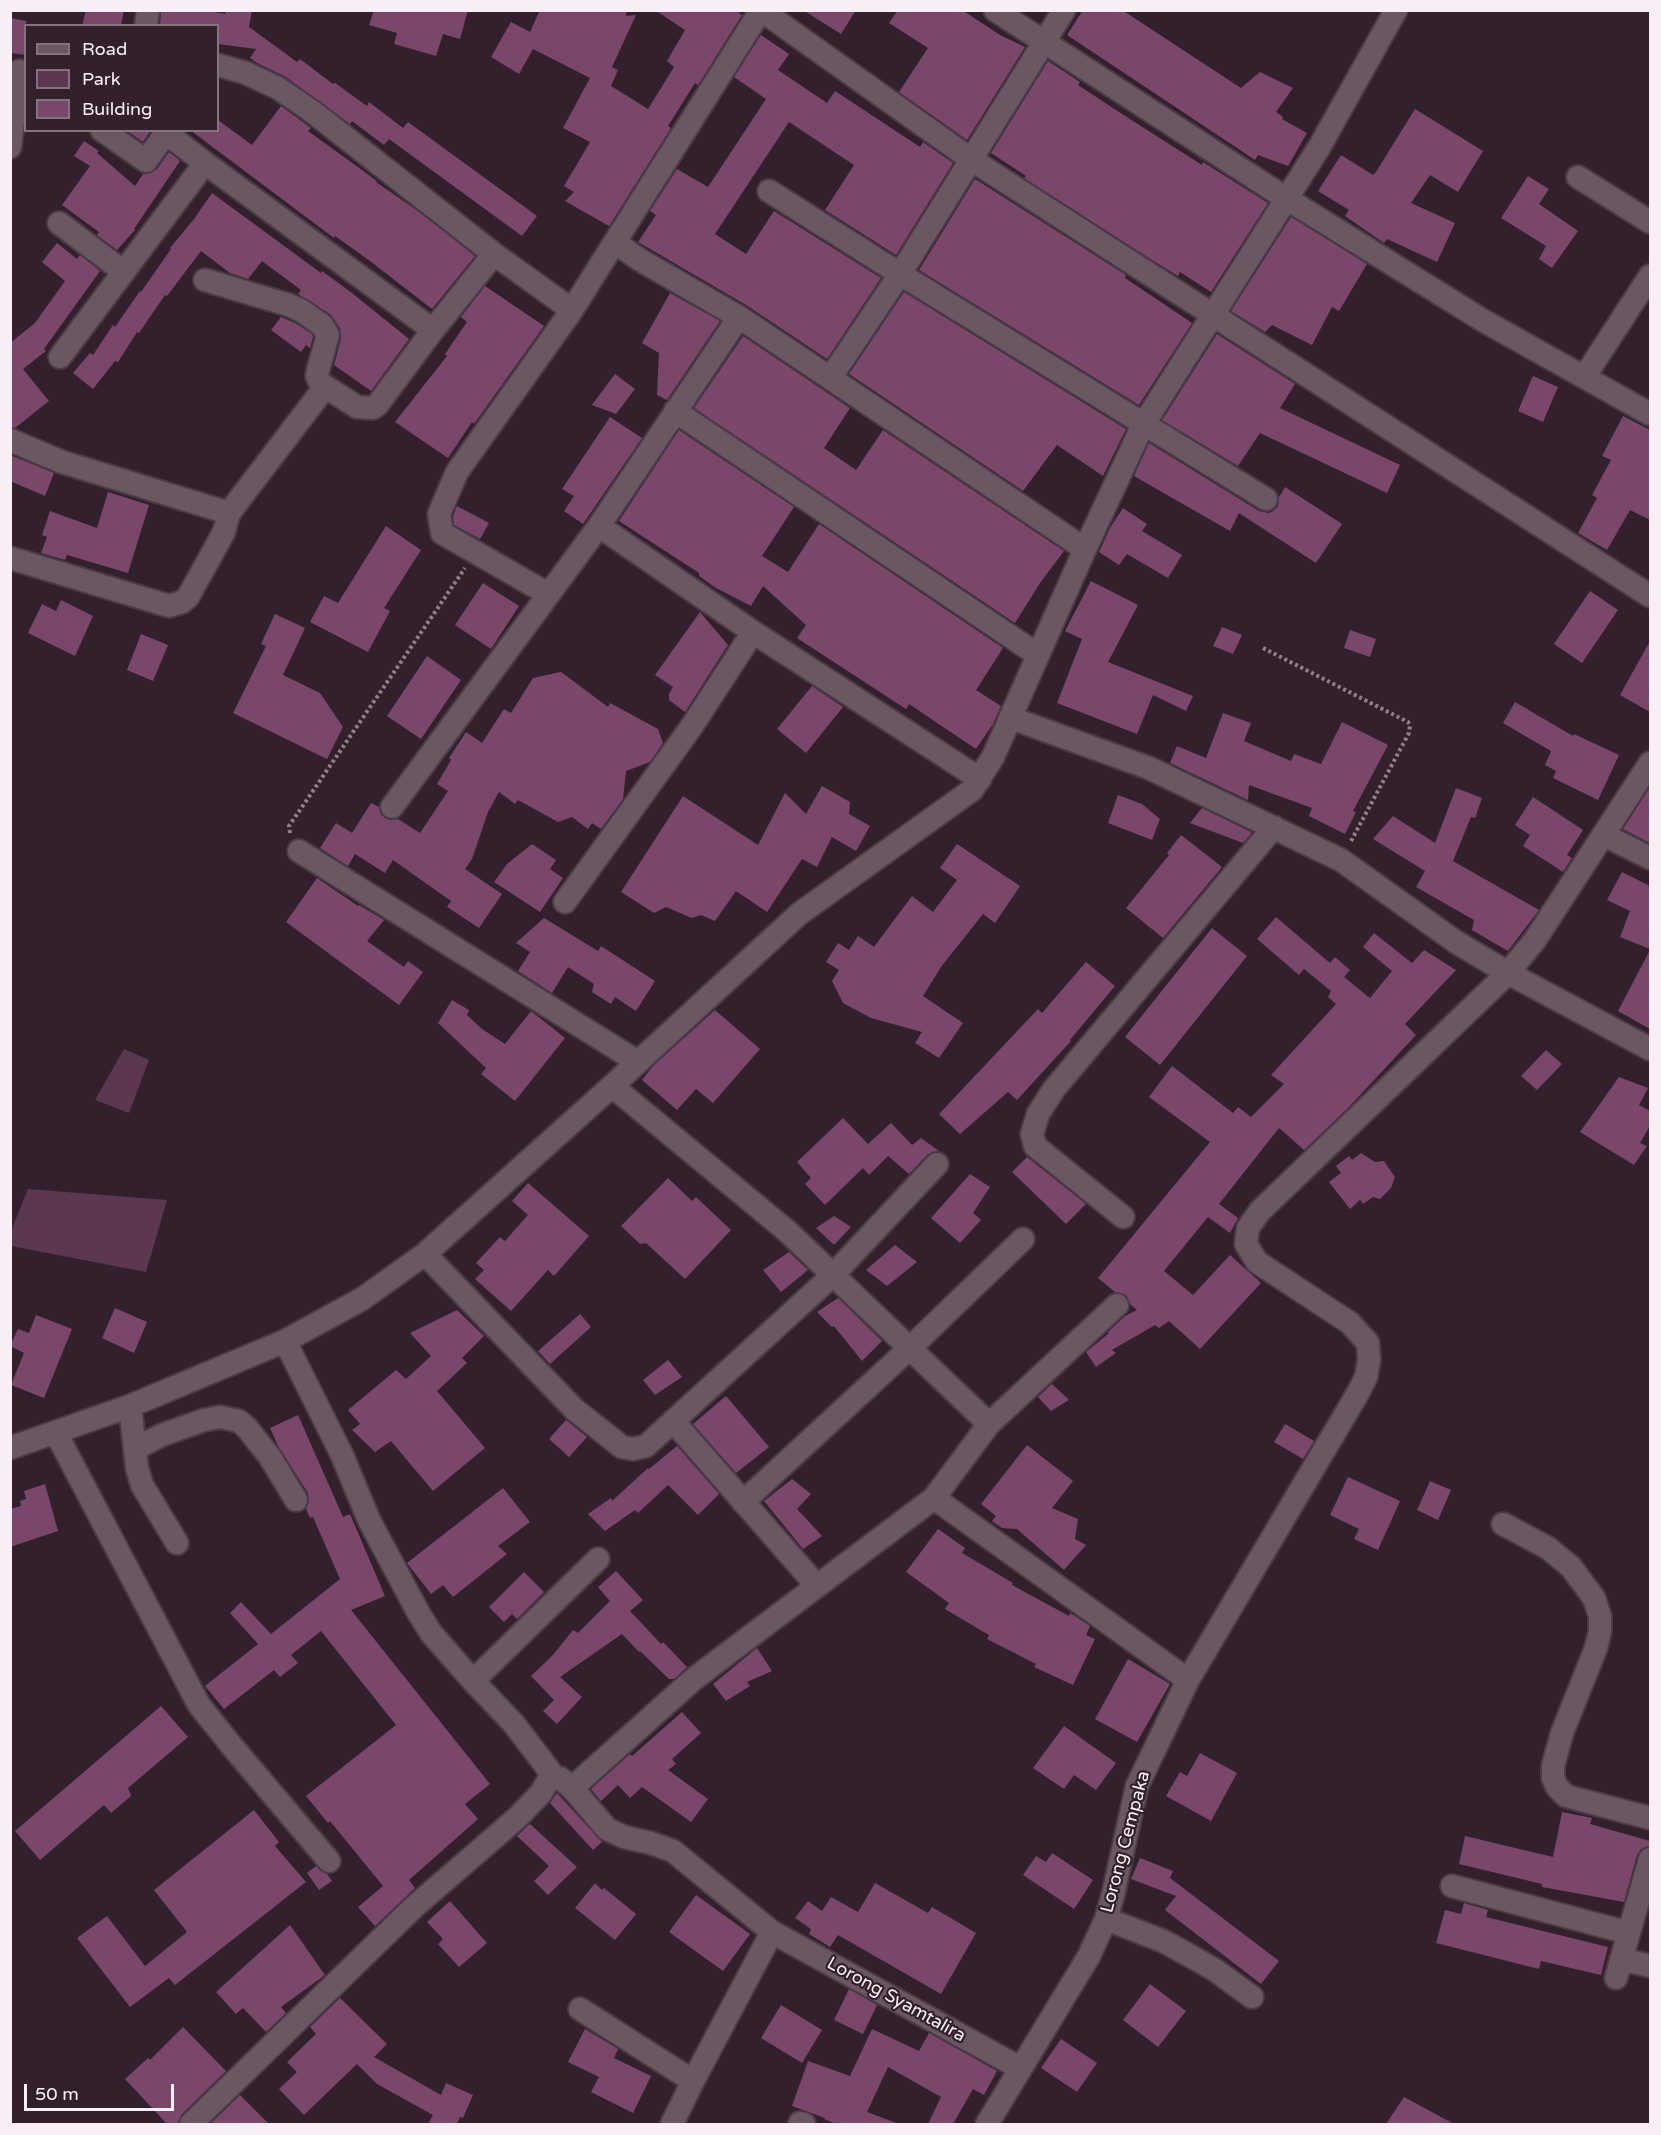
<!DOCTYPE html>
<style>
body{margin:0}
#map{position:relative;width:1661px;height:2135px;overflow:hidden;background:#32212c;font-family:"Varela Round",sans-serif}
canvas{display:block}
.frame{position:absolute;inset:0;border:12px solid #faeef6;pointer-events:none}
.legend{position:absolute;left:24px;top:24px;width:195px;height:108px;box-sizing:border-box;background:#32212c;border:2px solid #82737d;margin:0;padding:8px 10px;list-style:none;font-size:18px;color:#faeef6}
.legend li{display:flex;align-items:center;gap:12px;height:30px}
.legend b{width:30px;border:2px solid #82737d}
.scale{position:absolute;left:24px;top:2084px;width:150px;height:27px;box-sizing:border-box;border:3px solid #faeef6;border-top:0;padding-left:8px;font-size:18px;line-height:21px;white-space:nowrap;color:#faeef6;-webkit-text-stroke:4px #32212c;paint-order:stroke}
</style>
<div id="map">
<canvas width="1661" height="2135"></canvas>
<div class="frame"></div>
<ul class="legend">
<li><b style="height:8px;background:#6a5764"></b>Road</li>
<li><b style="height:16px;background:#5b3850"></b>Park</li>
<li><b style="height:16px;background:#7a476b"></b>Building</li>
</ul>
<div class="scale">50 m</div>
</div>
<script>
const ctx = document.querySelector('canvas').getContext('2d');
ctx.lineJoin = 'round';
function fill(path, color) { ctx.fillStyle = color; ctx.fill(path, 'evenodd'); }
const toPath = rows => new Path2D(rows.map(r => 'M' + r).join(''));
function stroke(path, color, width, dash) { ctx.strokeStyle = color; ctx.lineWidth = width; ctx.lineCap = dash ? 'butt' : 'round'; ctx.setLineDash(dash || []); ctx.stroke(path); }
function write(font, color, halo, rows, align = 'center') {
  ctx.font = font + ' "Varela Round",sans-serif'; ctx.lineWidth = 4.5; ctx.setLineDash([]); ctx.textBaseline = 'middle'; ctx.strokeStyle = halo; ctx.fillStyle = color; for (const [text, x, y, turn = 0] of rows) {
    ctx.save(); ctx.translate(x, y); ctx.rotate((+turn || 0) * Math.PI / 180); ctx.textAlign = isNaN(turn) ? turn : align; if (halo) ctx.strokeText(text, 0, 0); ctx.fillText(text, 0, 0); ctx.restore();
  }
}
const green = toPath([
 [124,1049,149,1060,129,1113,95,1100],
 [28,1189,167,1200,146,1272,11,1246,11,1231]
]);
const building = toPath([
 [86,10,124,10,121,26,82,26],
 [161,10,204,10,225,14,226,10,252,10,249,27,297,62,300,59,333,84,335,83,367,106,369,102,403,128,408,122,537,216,522,236,389,139,384,145,352,121,350,124,286,77,257,63,250,58,256,49,218,44,218,26,160,26],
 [374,10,468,10,460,39,443,34,436,56,394,44,397,33,369,25],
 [540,10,626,10,626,16,636,15,612,67,618,70,611,86,648,109,674,67,667,61,685,30,655,10,735,10,742,15,698,85,695,83,668,126,671,128,609,226,565,201,574,192,564,186,590,142,563,128,590,78,533,49,519,74,491,57,511,22,530,32],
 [803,10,856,10,841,34],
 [898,10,962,10,1000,35,1025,47,967,140,899,92,928,48,889,23],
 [1083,10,1122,10,1241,88,1260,72,1293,88,1276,112,1283,117,1282,119,1307,133,1288,166,1258,155,1255,160,1067,35],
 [10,18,26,21,26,55,10,53],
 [761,35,789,54,778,70,827,103,835,91,920,147,923,142,953,163,896,255,825,210,854,165,789,122,715,234,746,254,774,211,881,278,827,359,746,305,638,242,656,215,650,211,677,169,708,187,766,99,734,77],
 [1048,61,1080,82,1078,85,1122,114,1202,165,1203,162,1268,203,1211,292,1180,272,1178,276,1141,253,1024,178,1026,176,991,153],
 [281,106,311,128,308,131,377,181,376,182,418,211,475,256,432,309,370,261,335,236,334,238,190,130,218,130,218,120,252,145],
 [1415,109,1483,151,1458,192,1430,175,1411,203,1455,223,1437,262,1387,239,1384,243,1345,216,1349,210,1318,191,1341,155,1373,175,1376,172],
 [126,130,151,130,143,142],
 [84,141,99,151,97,153,135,186,143,174,151,173,157,169,169,152,180,161,134,229,135,230,117,250,97,235,99,232,62,205,90,166,74,156],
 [1528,176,1549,189,1539,204,1578,231,1552,268,1539,259,1546,246,1501,218],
 [975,179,1126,275,1125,278,1192,323,1139,405,919,270],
 [212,193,321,273,322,271,352,293,409,339,371,391,334,365,341,339,340,328,330,314,298,294,301,290,262,261,248,279,230,273,201,251,167,296,165,295,139,333,137,332,118,362,115,361,93,389,73,373,90,353,93,355,113,325,115,327,140,291,141,292,171,249,170,248,194,219],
 [1291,217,1367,264,1339,311,1332,307,1312,345,1272,325,1265,332,1231,311],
 [57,243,77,259,80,255,100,271,44,349,46,351,23,369,49,401,15,428,10,427,10,343,35,323,65,281,42,262],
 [485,286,544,326,474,424,472,422,448,458,395,422,447,356,445,354,467,322,461,317],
 [904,292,1126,429,1103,476,1057,445,1023,491,849,374],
 [670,293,720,321,667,400,657,395,659,353,642,343],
 [281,317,295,323,312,334,313,337,310,348,306,345,301,352,271,330],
 [1217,334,1295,384,1280,408,1400,465,1387,493,1260,433,1238,466,1162,420],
 [743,336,850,408,824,448,856,470,883,430,1064,551,1040,583,1015,623,694,408],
 [615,374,635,389,616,414,592,405],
 [1533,376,1558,387,1543,422,1518,411],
 [1623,416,1650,430,1650,520,1630,510,1607,550,1578,533,1597,498,1592,495,1611,460,1602,456],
 [610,417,642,438,583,524,564,511,574,496,562,489],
 [679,430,794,507,762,556,788,572,819,524,1003,648,976,690,1001,706,993,724,976,749,909,704,906,709,797,638,806,625,763,586,751,606,716,588,699,576,699,573,619,521],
 [1149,443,1259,511,1269,513,1273,511,1278,506,1279,497,1285,487,1342,524,1316,563,1239,513,1230,531,1134,476],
 [10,455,54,473,45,496,10,481],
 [108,492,149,505,128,573,67,555,65,560,41,553,47,537,42,535,50,511,97,528],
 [457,506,489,523,480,539,454,525,453,516],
 [1123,508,1147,524,1142,531,1182,555,1168,578,1127,554,1119,565,1099,552,1111,526],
 [386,526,421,550,384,608,390,611,368,652,310,622,324,596,338,603],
 [1091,581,1138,605,1108,662,1193,696,1186,711,1153,695,1137,734,1057,703,1082,639,1065,631],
 [483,583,519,606,491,649,455,625],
 [1590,591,1618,610,1582,663,1554,644],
 [61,600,93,616,75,656,28,633,42,604,56,611],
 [700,612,728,645,685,712,669,700,669,694,673,687,655,675],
 [275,614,305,628,283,675,320,693,343,727,327,759,233,713,266,646,261,644],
 [1222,627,1242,635,1233,654,1213,646],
 [1350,630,1376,639,1370,657,1344,648],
 [141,634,168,645,153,681,127,670],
 [1650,641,1650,712,1620,695],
 [427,656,461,680,421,739,387,716],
 [561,672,608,707,610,703,658,729,663,743,650,762,626,771,623,799,601,829,592,823,588,829,572,817,558,822,518,800,515,804,499,792,488,812,472,859,465,869,502,894,479,928,447,907,451,901,393,860,385,873,355,854,348,866,320,848,336,823,352,833,371,803,379,807,380,813,385,818,391,820,398,819,420,833,448,791,437,784,451,760,449,758,466,732,482,743,504,709,511,713,533,678],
 [812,686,843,707,806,753,777,729],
 [1515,702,1573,736,1574,734,1619,755,1598,800,1553,778,1556,771,1545,765,1551,751,1503,723],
 [1223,713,1251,723,1244,741,1291,761,1294,754,1321,764,1342,722,1388,745,1353,811,1356,812,1345,834,1309,816,1312,808,1249,785,1248,800,1170,763,1177,746,1206,758],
 [822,786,850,802,849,814,870,826,856,851,832,837,817,867,802,859,767,912,736,891,715,921,701,915,692,918,666,907,654,913,621,892,683,796,758,845,785,793,806,814],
 [1650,787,1650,843,1623,829],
 [1456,788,1482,798,1475,818,1471,817,1453,861,1539,910,1508,951,1472,930,1474,920,1416,887,1425,871,1373,839,1393,816,1435,843],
 [1118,795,1142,804,1160,819,1152,840,1108,823],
 [1533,797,1583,830,1567,855,1572,858,1563,872,1523,846,1530,835,1515,825],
 [1202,808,1251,832,1251,834,1243,843,1190,823],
 [1181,835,1222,867,1163,938,1126,908,1169,855,1167,853],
 [532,844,556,860,550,869,563,878,540,912,494,882,507,864],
 [957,844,1020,886,995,923,983,914,941,967,923,996,963,1023,939,1058,915,1043,922,1032,871,1018,843,1003,832,981,839,970,826,962,838,943,849,950,858,936,874,947,912,896,933,912,957,880,940,868],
 [1622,872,1650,886,1650,949,1620,937,1630,911,1607,900],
 [317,878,358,906,359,905,384,920,367,941,404,967,408,961,423,972,399,1005,286,922],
 [1276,917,1330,963,1335,957,1350,970,1344,977,1370,998,1392,971,1363,947,1374,933,1412,963,1424,950,1456,970,1405,1024,1416,1035,1348,1108,1304,1150,1279,1128,1219,1204,1238,1218,1230,1233,1208,1217,1164,1271,1193,1295,1230,1255,1261,1283,1200,1349,1169,1321,1159,1328,1155,1325,1112,1350,1116,1353,1096,1367,1086,1352,1108,1334,1108,1332,1125,1316,1137,1310,1130,1304,1126,1295,1115,1292,1098,1278,1210,1142,1149,1097,1172,1066,1233,1113,1238,1107,1251,1117,1284,1084,1271,1075,1336,1004,1328,997,1331,991,1304,969,1299,975,1257,939],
 [544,918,598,951,601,946,655,981,636,1011,615,997,611,1004,592,992,594,984,568,967,552,993,518,971,530,952,516,943],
 [1212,928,1247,956,1160,1065,1125,1037],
 [1650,950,1650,1029,1618,1011],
 [1086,962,1115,986,1070,1040,1071,1041,1017,1100,1008,1092,960,1134,939,1114,1038,1009,1042,1013],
 [452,1000,469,1010,467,1015,482,1029,505,1044,531,1011,565,1038,515,1101,481,1074,486,1068,438,1023],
 [715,1010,760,1049,713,1103,696,1089,677,1110,642,1080,653,1066],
 [1546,1050,1562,1064,1537,1090,1521,1076],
 [1619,1077,1648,1088,1639,1105,1650,1111,1650,1126,1640,1143,1647,1146,1634,1165,1580,1132],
 [843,1118,868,1144,891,1123,912,1145,921,1138,939,1151,928,1154,909,1174,888,1156,869,1175,863,1168,825,1205,805,1184,811,1178,797,1162],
 [1361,1153,1375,1162,1384,1161,1395,1177,1391,1188,1380,1199,1373,1197,1363,1204,1360,1200,1350,1209,1329,1182,1341,1173,1336,1166,1349,1156,1352,1160],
 [1027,1157,1086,1204,1066,1224,1012,1172],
 [970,1174,990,1187,973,1213,981,1220,960,1243,931,1218],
 [668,1178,692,1201,696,1197,731,1230,685,1279,646,1243,640,1244,621,1226],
 [528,1183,589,1236,554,1276,548,1270,511,1311,475,1279,484,1270,476,1263,500,1237,505,1241,528,1215,512,1201],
 [834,1216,851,1227,834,1245,816,1228],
 [895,1245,917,1262,887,1286,866,1270],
 [789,1252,808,1270,781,1292,763,1270],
 [838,1298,882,1341,862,1361,834,1326,832,1327,817,1312],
 [115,1308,147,1322,134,1353,102,1338],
 [457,1310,484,1336,462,1358,467,1363,437,1391,485,1448,433,1491,391,1441,375,1452,352,1430,360,1424,348,1410,396,1370,406,1379,431,1356,410,1333],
 [580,1314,591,1327,550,1364,538,1351],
 [36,1315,72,1329,44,1398,11,1385,24,1353,10,1346,18,1329,29,1333],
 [668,1360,682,1377,655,1395,643,1380],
 [1052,1384,1069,1400,1051,1411,1038,1397],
 [726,1396,769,1447,736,1473,693,1424],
 [298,1415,343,1517,350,1514,385,1596,351,1610,490,1784,465,1804,478,1819,409,1880,415,1888,375,1926,358,1907,383,1886,330,1821,328,1823,306,1796,396,1725,321,1631,291,1655,298,1663,280,1677,274,1670,224,1709,205,1686,258,1644,230,1613,241,1602,271,1634,340,1579,313,1517,310,1518,306,1509,309,1500,308,1493,278,1446,270,1428],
 [566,1420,587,1437,569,1457,549,1439],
 [1285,1424,1314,1441,1303,1459,1274,1442],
 [1027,1445,1073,1481,1052,1508,1078,1519,1075,1539,1086,1545,1064,1570,1017,1529,1002,1528,992,1521,996,1516,981,1504],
 [677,1446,719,1494,698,1515,668,1485,638,1513,635,1510,605,1531,588,1514,611,1498,612,1501,648,1468,649,1469],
 [1348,1477,1400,1501,1378,1550,1354,1539,1359,1529,1330,1515],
 [792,1479,811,1494,797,1509,822,1536,803,1549,764,1501],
 [1430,1481,1451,1490,1438,1520,1417,1510],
 [45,1484,58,1531,10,1547,10,1509,21,1506,20,1501,26,1499,24,1491],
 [503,1488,530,1522,498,1546,507,1554,453,1597,443,1585,431,1594,407,1563],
 [938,1529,965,1548,962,1553,1013,1583,1012,1585,1069,1616,1070,1613,1075,1616,1090,1626,1086,1635,1095,1639,1073,1685,1034,1667,1036,1664,987,1639,989,1635,945,1609,949,1603,906,1572],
 [616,1571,643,1600,630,1611,661,1644,663,1642,687,1667,674,1679,669,1679,640,1651,639,1652,622,1634,560,1677,582,1697,557,1724,543,1711,554,1700,531,1676,553,1655,573,1630,578,1633,610,1601,598,1587],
 [524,1572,544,1592,517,1619,512,1614,504,1622,489,1607],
 [757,1648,772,1671,747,1682,750,1686,726,1701,713,1684],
 [1128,1659,1170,1684,1137,1742,1095,1719],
 [161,1706,188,1737,128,1788,131,1796,111,1813,104,1805,40,1860,15,1831],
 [682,1712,701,1733,672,1759,676,1764,668,1770,708,1799,691,1822,642,1787,630,1798,618,1785,601,1801,591,1789,630,1754,632,1756],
 [1064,1726,1116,1763,1096,1790,1074,1775,1064,1789,1033,1768],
 [1200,1753,1237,1773,1211,1821,1166,1796,1180,1772,1187,1776],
 [557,1793,602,1842,593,1850,550,1803],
 [254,1810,279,1842,275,1846,306,1882,175,1985,169,1978,130,2007,77,1938,107,1916,145,1966,187,1932,154,1890],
 [1562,1812,1592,1818,1590,1824,1650,1841,1650,1846,1641,1849,1637,1855,1624,1902,1542,1887,1542,1884,1459,1864,1465,1836,1553,1857],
 [530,1824,577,1867,548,1895,534,1881,549,1866,517,1836],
 [1052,1853,1093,1880,1074,1909,1023,1875,1036,1856,1046,1862],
 [1140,1858,1173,1871,1170,1878,1279,1961,1261,1984,1165,1910,1176,1896,1131,1879],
 [316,1866,327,1874,332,1881,319,1890,307,1873],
 [595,1883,602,1890,604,1888,636,1914,615,1940,575,1908],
 [875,1883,928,1913,932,1907,976,1933,941,1994,838,1935,830,1947,809,1934,811,1929,795,1918,808,1901,822,1911,831,1897,858,1912],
 [696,1895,750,1934,723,1971,669,1932],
 [450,1901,487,1943,459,1967,438,1944,443,1939,427,1922],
 [1464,1903,1488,1910,1486,1917,1608,1947,1601,1975,1541,1961,1539,1969,1436,1943,1445,1910,1461,1914],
 [290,1925,325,1975,281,2007,286,2013,266,2032,243,2008,236,2014,216,1992],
 [1150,1984,1186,2011,1158,2047,1123,2020],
 [849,1989,877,2005,863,2034,834,2020],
 [340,1998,387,2044,374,2057,441,2095,446,2083,473,2095,463,2118,460,2117,457,2124,428,2124,433,2115,377,2084,357,2064,304,2115,279,2089,297,2072,287,2062,316,2034,310,2027],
 [781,2005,822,2030,802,2063,761,2038],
 [183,2027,226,2071,182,2114,178,2124,167,2124,125,2079,148,2058,150,2060],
 [585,2029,618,2049,614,2058,651,2076,633,2113,591,2092,599,2077,568,2062],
 [872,2029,919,2051,929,2033,997,2071,984,2095,973,2089,953,2124,928,2124,941,2097,888,2067,867,2112,896,2123,896,2124,836,2124,824,2119,825,2118,792,2106,808,2061,850,2076],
 [1061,2039,1097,2063,1077,2092,1041,2068],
 [240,2095,269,2124,210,2124],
 [1404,2097,1454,2124,1386,2124]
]);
const path = toPath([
 [1263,648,1408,722,1410,725,1409,733,1350,843],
 [290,833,289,826,465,568]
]);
const minor = toPath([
 [761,10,972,160,1650,596],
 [995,10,1287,199,1484,321,1650,414],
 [146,26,148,10],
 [102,130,146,161,166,133,205,163,433,330,494,254,313,112,278,88,246,73,218,65],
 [10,147,19,71],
 [1578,177,1650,222],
 [769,191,900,274,1266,499],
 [59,223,124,272],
 [616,243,640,260,739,317,1085,549],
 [494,254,572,310],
 [205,280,289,305,302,311,322,325,328,335,318,370,317,376,320,383,357,407,373,408,378,404,433,330],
 [60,357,205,163],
 [1585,376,1650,276],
 [831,377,900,274,1064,10],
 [675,411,1038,655],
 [10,440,62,462,229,513],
 [599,526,753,632,980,779],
 [10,558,169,606,182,602,188,597,224,532,229,513,325,387],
 [548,594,442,533,439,514,457,472,572,310,761,10],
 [1011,718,1149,768,1341,860,1456,942,1508,973,1650,1049],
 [392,807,599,526,739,317],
 [1604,835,1650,858],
 [299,851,638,1062],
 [565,902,692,726,753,632],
 [612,1086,787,1231,989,1424],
 [1123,1217,1035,1146,1032,1134,1038,1114,1054,1089,1274,827],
 [425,1254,575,1410,622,1447,633,1449,646,1446,833,1275,937,1164],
 [130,1406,137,1468,142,1485,177,1543],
 [673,1421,817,1586],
 [56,1433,199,1705,231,1745,329,1861],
 [10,1448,130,1406,285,1341,362,1299,425,1254,612,1086,799,914,972,790,993,757,1085,549,1143,425,1320,146,1396,10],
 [136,1448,162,1435,204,1420,220,1417,239,1421,247,1428,270,1457,296,1500],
 [934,1498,1188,1680],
 [743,1502,910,1348,1023,1239],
 [1503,1524,1548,1548,1571,1567,1594,1598,1600,1616,1600,1631,1596,1648,1562,1733,1553,1766,1553,1778,1557,1787,1566,1796,1577,1799,1650,1818],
 [473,1681,598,1559],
 [560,1778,572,1788,607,1829,624,1837,651,1843,673,1851,772,1932,1020,2068],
 [572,1788,695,1678,934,1498,989,1424,1117,1305],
 [1452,1886,1629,1933],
 [1106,1919,1163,1941,1187,1954,1215,1970,1252,1997],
 [1621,1959,1650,1966],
 [1616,1978,1650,1859],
 [580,2009,693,2081],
 [800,2123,804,2124],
 [191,2124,414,1907,518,1817,541,1793,552,1774,514,1724,473,1681,431,1633,418,1612,369,1520,342,1455,285,1341],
 [672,2124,693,2081,772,1932],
 [987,2124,1089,1956,1106,1919,1113,1895,1137,1786,1188,1680,1358,1393,1366,1377,1369,1360,1368,1343,1350,1323,1257,1262,1246,1244,1248,1228,1260,1211,1508,973,1535,940,1650,763]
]);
const streetNames = [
 ["Lorong Cempaka",1126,1842,-75],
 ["Lorong Syamtalira",896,2000,29]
];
fill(green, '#5b3850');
fill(building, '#7a476b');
stroke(minor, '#4a3c46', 26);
stroke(path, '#90818b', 4, [3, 3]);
stroke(minor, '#6a5764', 22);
write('18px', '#faeef6', '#32212c', streetNames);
</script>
